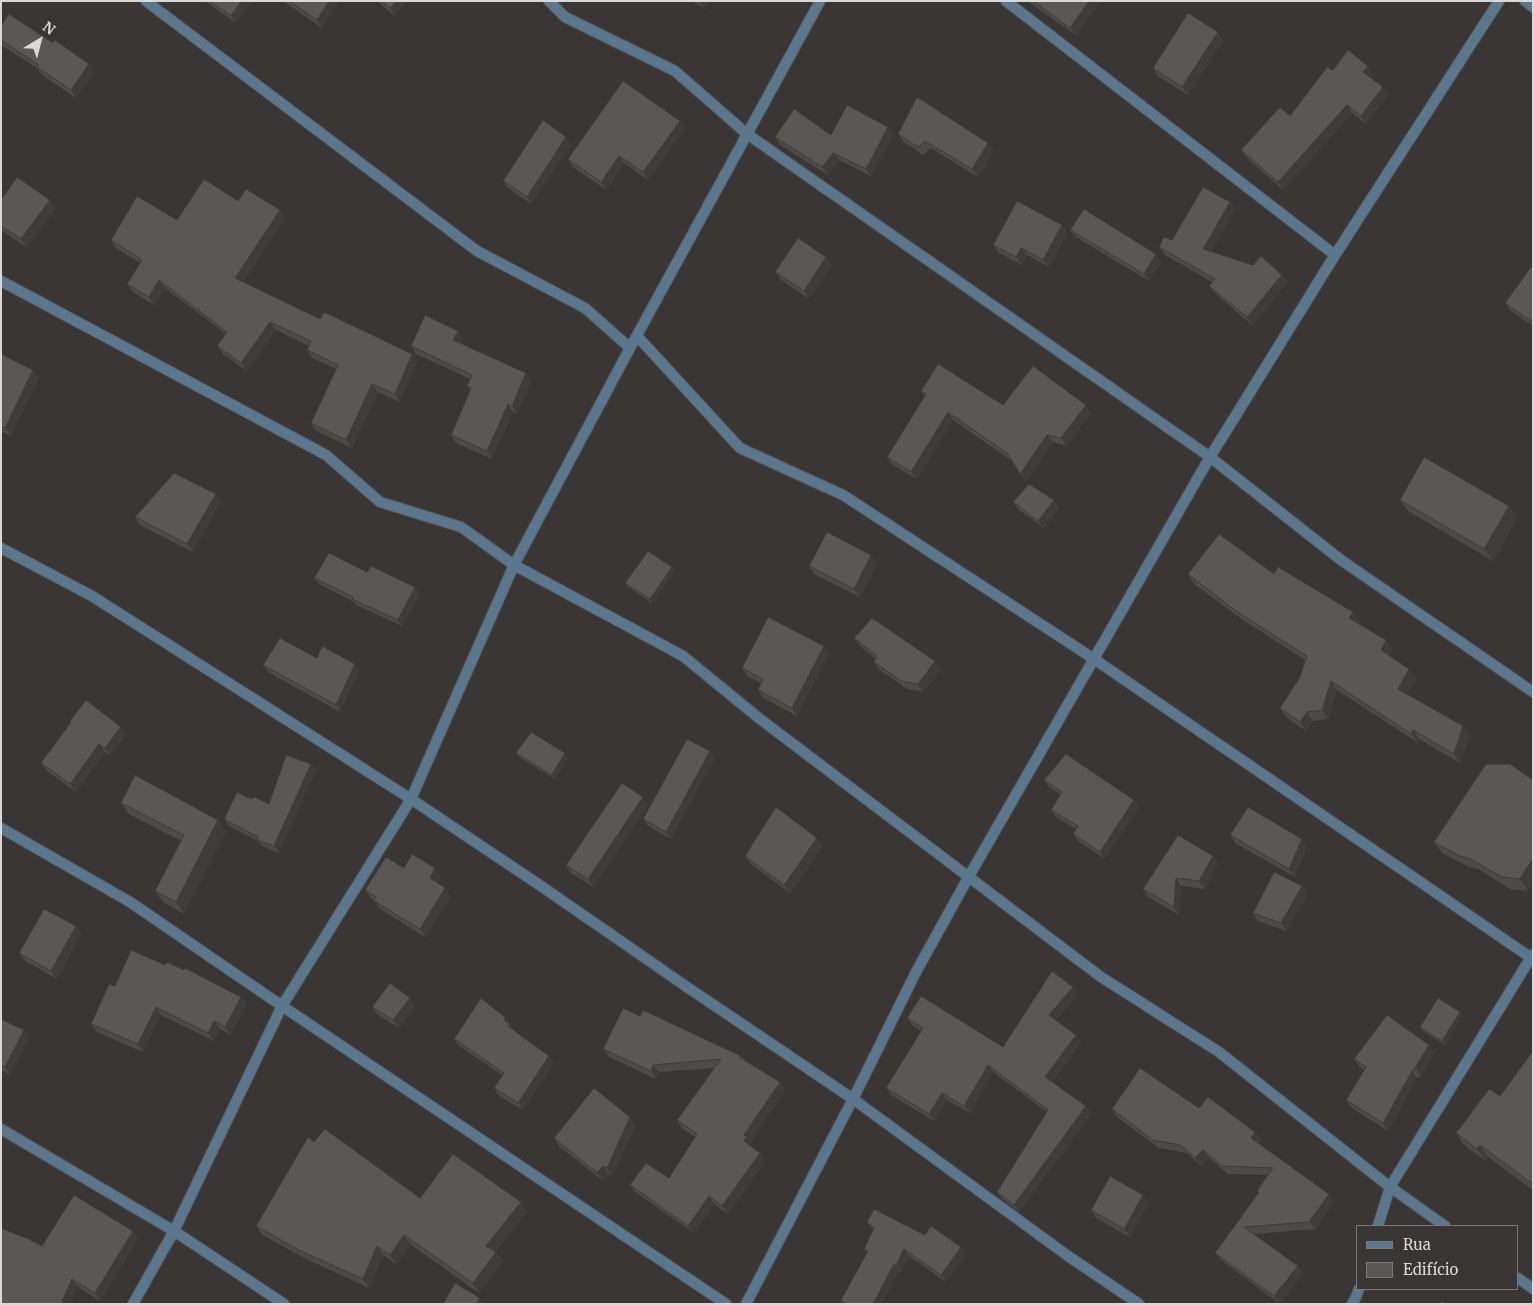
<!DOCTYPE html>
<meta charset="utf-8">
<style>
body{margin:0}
#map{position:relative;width:1534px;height:1305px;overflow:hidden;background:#393635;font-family:Merriweather,serif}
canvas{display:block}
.frame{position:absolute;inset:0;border:2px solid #dbd8d8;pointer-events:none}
.legend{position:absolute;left:1356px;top:1225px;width:162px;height:65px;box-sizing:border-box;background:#393635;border:1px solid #7a7776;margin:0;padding:6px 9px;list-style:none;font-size:15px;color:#dbd8d8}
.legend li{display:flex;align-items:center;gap:10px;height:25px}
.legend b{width:25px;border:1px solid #7a7776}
.north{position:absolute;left:15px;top:15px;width:50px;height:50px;-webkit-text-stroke:4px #393635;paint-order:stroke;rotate:37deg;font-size:14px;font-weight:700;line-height:20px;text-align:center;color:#dbd8d8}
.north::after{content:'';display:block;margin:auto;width:18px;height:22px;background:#dbd8d8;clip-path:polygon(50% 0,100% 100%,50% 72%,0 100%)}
</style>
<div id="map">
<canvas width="1534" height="1305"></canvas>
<div class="frame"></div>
<ul class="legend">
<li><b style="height:6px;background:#5b778d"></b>Rua</li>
<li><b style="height:14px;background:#5a5756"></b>Edifício</li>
</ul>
<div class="north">N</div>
</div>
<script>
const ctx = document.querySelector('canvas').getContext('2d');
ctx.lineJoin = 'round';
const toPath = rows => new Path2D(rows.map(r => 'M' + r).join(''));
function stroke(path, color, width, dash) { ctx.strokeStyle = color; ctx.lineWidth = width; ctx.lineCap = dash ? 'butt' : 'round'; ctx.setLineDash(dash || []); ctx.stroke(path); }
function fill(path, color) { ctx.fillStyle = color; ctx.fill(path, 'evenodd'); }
const minor = toPath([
 [146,1,477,251,585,308,630,348],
 [549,1,565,17,675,71,747,134,1210,457,1341,560,1533,692],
 [1006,1,1335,255],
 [1525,1,1533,7],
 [1,281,326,455,380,502,461,527,514,565,683,656,760,719,1101,977,1219,1052,1390,1187,1445,1226],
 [637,336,740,448,843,495,1094,659,1533,959],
 [1,548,92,596,411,799,541,886,687,987,853,1099,1068,1256,1139,1304],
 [1,828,130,902,282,1006,726,1304],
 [1,1129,174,1231,284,1304],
 [1378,1226,1390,1187,1533,954],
 [1518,1278,1533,1289],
 [133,1304,174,1231,282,1006,411,799,514,565,630,348,820,1],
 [746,1304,853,1099,916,972,968,878,1210,457,1335,255,1499,1],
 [1352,1304,1356,1297,1359,1289]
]);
const wall = toPath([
 [205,1,252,1,236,23],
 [283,1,339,1,322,28],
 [377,1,407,1,395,16],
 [692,1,710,1,705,9],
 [1027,1,1100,1,1076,35],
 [1,26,53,43,89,64,94,72,76,98,42,75,37,68,1,45],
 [1223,40,1188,95,1158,76,1153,68],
 [1333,70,1373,74,1370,78,1388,95,1366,124,1352,113,1283,190,1247,158,1241,150,1290,116],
 [685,128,648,180,624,163,606,190,573,167,568,159],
 [898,134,994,151,978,177,931,148,923,155,904,142],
 [831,135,894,135,871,176,839,160,828,175,780,145,775,137],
 [571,144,531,204,508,188,503,181],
 [1,200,56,208,26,247,1,230],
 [238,201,280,210,285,218,243,282,320,319,417,361,400,402,378,392,352,448,316,431,311,423,336,369,312,358,307,350,309,346,276,330,247,371,223,354,217,346,226,334,165,288,154,305,133,292,127,284,140,263,116,248,111,240],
 [1230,202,1235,209,1211,252,1282,275,1288,282,1252,325,1215,293,1209,286,1212,282,1165,255,1159,247,1172,240],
 [1062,225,1067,233,1049,267,1027,255,1022,265,999,253,993,245],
 [1070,230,1156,254,1161,262,1149,281,1076,237],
 [826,257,832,265,809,299,781,280,775,272],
 [1533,264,1533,326,1511,311,1505,303],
 [458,331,463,338,461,344,526,373,531,381,517,414,513,412,492,459,456,443,451,435,470,390,467,386,470,379,416,354,411,346],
 [1,354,33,370,39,378,11,436,1,431],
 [921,391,1003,405,1091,413,1066,446,1053,442,1026,482,1012,461,953,420,917,479,893,465,887,457,925,397],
 [216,494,221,501,193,552,140,525,135,517],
 [1054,500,1059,508,1044,528,1019,510,1013,502],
 [1400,500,1509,506,1517,518,1493,561,1408,511],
 [877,563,860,597,814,574,809,566],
 [672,567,674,571,652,603,628,587,625,583],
 [367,572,420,594,402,626,356,605,354,602,319,584,314,578],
 [1188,574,1274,574,1353,612,1359,621,1358,623,1393,649,1389,656,1416,678,1407,694,1463,726,1470,736,1460,763,1419,739,1418,743,1337,690,1328,719,1313,721,1306,731,1286,717,1280,708,1300,677,1305,660,1243,620,1194,584],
 [854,638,935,661,941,669,923,692,907,689,880,670,874,662,876,659,860,646],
 [824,646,829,653,797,716,763,698,758,690,761,683,747,676,742,668],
 [263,665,359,670,340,712,268,672],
 [126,735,110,756,105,752,76,792,47,771,41,763],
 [516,753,568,757,555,779,519,757],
 [715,758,671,839,648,826,643,819],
 [311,764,316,770,279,853,262,846,258,841,229,826,224,819,251,799,269,804],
 [1044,780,1134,800,1139,807,1105,859,1078,841,1073,834,1076,829,1056,817,1051,810,1061,795,1049,787],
 [1533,780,1528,891,1510,889,1478,869,1469,867,1442,853,1434,842],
 [121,803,218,820,226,832,184,914,163,902,155,891,181,841,129,814],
 [648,805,593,887,571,873,566,865],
 [1230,835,1302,839,1307,847,1295,877,1235,843],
 [817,838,823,846,790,893,751,864,745,856],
 [1213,856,1218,864,1205,889,1181,886,1179,915,1148,897,1143,889],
 [404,868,441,876,437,883,451,896,425,937,380,909,374,900,371,898,365,890],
 [1308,894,1286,931,1258,921,1253,913],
 [76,926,81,934,57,979,25,961,19,953],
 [115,986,247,1004,231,1035,220,1029,214,1041,161,1015,143,1052,97,1032,91,1024],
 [1073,987,1078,994,1056,1020,1076,1035,1081,1043,1052,1082,1086,1106,1091,1114,1019,1212,1002,1199,997,1192,1047,1112,993,1072,970,1113,947,1100,934,1121,891,1095,886,1088,921,1031,913,1026,907,1018,1003,1047],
 [415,1006,399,1028,378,1015,372,1007],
 [1460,1012,1462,1016,1445,1045,1423,1031,1420,1027],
 [640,1016,743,1057,747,1062,785,1090,751,1142,752,1145,751,1147,760,1153,765,1161,728,1214,714,1204,694,1233,635,1192,630,1185,669,1178,695,1137,682,1128,677,1120,714,1068,659,1072,656,1079,609,1057,603,1049],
 [506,1018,515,1031,554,1063,523,1110,498,1095,494,1088,502,1075,459,1046,454,1039],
 [1,1019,24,1030,29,1038,10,1075,1,1070],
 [1429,1045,1434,1053,1421,1076,1417,1078,1388,1131,1352,1108,1346,1100,1364,1070,1359,1066,1354,1059],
 [1533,1051,1533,1190,1488,1157,1486,1161,1464,1145,1456,1133,1500,1096],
 [1199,1108,1255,1132,1260,1139,1258,1143,1334,1202,1315,1229,1254,1234,1298,1266,1303,1273,1280,1304,1221,1260,1215,1253,1259,1193,1257,1191,1268,1175,1228,1174,1209,1158,1201,1166,1187,1153,1159,1148,1117,1117,1112,1109],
 [630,1117,636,1125,612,1176,609,1174,603,1181,559,1146,554,1138],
 [314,1142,420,1198,527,1211,495,1252,503,1261,479,1293,411,1245,396,1264,383,1255,369,1288,308,1260,262,1235,256,1226],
 [1149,1203,1130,1237,1096,1218,1091,1210],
 [867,1222,925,1235,966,1254,946,1282,909,1256,901,1272,899,1271,881,1304,843,1304,841,1300,867,1253,864,1249,873,1230],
 [133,1231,138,1239,100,1301,78,1287,42,1246]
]);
const shadedWall = toPath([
 [241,1,252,1,236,23,231,16],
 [329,1,339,1,322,28,317,20],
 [396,1,407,1,395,16,390,8],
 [699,1,710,1,705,9],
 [1089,1,1100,1,1076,35,1070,28],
 [1218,32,1223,40,1188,95,1182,87],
 [89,64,94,72,76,98,71,90],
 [1368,66,1373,74,1368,80,1363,72],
 [1383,87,1388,95,1366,124,1361,116],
 [1347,105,1352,113,1283,190,1278,182],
 [680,121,685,128,648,180,643,172],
 [888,127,894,135,871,176,866,169],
 [566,137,571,144,531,204,527,197],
 [988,143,994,151,978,177,972,169],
 [833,153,839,160,828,175,822,167],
 [619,156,624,163,606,190,601,182],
 [50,200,56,208,26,247,21,239],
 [1230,202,1235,209,1208,257,1203,249],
 [280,210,285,218,241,286,235,278],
 [1062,225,1067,233,1049,267,1043,260],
 [1021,248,1027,255,1022,265,1016,257],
 [1156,254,1161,262,1149,281,1144,274],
 [826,257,832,265,809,299,804,291],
 [1282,275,1288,282,1252,325,1247,317],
 [159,280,165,288,154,305,149,297],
 [270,322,276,330,247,371,241,363],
 [458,331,463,338,459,348,453,340],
 [412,354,417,361,400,402,395,394],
 [33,370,39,378,11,436,5,428],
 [526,373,531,381,517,414,512,406],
 [372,384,378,392,352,448,346,440],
 [508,404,513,412,492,459,487,451],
 [1086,405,1091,413,1066,446,1061,438],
 [948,412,953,420,917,479,911,472],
 [1047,435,1053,442,1026,482,1020,474],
 [216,494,221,501,193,552,187,544],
 [1054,500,1059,508,1044,528,1038,521],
 [1509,506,1517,518,1493,561,1484,549],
 [871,555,877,563,860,597,854,589],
 [672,567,674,571,652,603,650,599],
 [415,587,420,594,402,626,398,620],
 [1353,612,1359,621,1355,627,1349,618],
 [1386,640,1393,649,1388,660,1381,650],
 [824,646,829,653,797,716,792,708],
 [935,661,941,669,923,692,918,684],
 [355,664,359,670,340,712,336,705],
 [1409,669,1416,678,1405,699,1398,689],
 [1331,681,1337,690,1328,719,1322,710],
 [1307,712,1313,721,1306,731,1300,722],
 [1463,726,1470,736,1460,763,1454,754],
 [121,727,126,735,110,756,105,748],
 [1413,730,1419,739,1418,743,1411,734],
 [99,744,105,752,76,792,70,784],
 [710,751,715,758,671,839,666,832],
 [565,753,568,757,555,779,552,775],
 [311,764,316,770,279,853,274,846],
 [643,797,648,805,593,887,588,879],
 [1134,800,1139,807,1105,859,1100,852],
 [218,820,226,832,184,914,176,902],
 [817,838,823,846,790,893,784,885],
 [1302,839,1307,847,1295,877,1289,869],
 [1213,856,1218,864,1205,889,1199,881],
 [1533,858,1533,883,1528,891,1520,879],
 [435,868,441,876,435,886,430,878],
 [1176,878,1181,886,1179,915,1174,907],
 [1302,886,1308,894,1286,931,1281,923],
 [445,888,451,896,425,937,420,929],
 [76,926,81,934,57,979,51,971],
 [1073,987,1078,994,1054,1022,1049,1015],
 [241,997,247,1004,231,1035,225,1027],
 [410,998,415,1006,399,1028,393,1020],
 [156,1007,161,1015,143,1052,138,1044],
 [1460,1012,1462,1016,1445,1045,1442,1041],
 [506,1018,515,1031,513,1034,504,1020],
 [214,1021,220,1029,214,1041,208,1033],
 [24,1030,29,1038,10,1075,5,1067],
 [1076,1035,1081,1043,1050,1084,1045,1077],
 [1429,1045,1434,1053,1421,1076,1415,1068],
 [549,1056,554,1063,523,1110,518,1103],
 [653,1065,659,1072,656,1079,651,1071],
 [988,1065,993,1072,970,1113,964,1106],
 [1412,1071,1417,1078,1388,1131,1383,1123],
 [780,1082,785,1090,751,1142,752,1145,749,1149,744,1141,744,1135],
 [942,1093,947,1100,934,1121,929,1114],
 [1086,1106,1091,1114,1019,1212,1014,1205],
 [630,1117,636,1125,612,1176,607,1168],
 [1255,1132,1260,1139,1256,1145,1251,1138],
 [1480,1145,1488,1157,1486,1161,1477,1149],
 [1203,1150,1209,1158,1201,1166,1195,1158],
 [760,1153,765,1161,728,1214,722,1206],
 [603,1166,609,1174,603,1181,597,1173],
 [1329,1194,1334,1202,1315,1229,1309,1222],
 [1143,1195,1149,1203,1130,1237,1124,1229],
 [709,1196,714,1204,694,1233,688,1226],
 [521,1202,527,1211,493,1255,486,1246],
 [133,1231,138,1239,100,1301,95,1293],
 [404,1235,411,1245,396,1264,390,1255],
 [377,1246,383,1255,369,1288,363,1279],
 [961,1247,966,1254,946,1282,941,1275],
 [904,1249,909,1256,901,1272,896,1265],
 [496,1252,503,1261,479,1293,473,1283],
 [894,1264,899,1271,881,1304,873,1304],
 [1298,1266,1303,1273,1280,1304,1274,1296],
 [72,1279,78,1287,70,1304,61,1304],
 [480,1298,482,1302,481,1304,476,1304]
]);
const building = toPath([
 [210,1,241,1,231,16,210,1],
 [289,1,329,1,317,20,289,1],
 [381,1,396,1,390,8,381,1],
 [1033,1,1089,1,1070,28,1033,1],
 [1188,13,1218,32,1182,87,1153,68,1188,13],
 [9,14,53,43,55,40,89,64,71,90,37,67,39,65,1,40,1,26,9,14],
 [1348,50,1368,66,1363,72,1383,87,1361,116,1347,105,1278,182,1241,150,1280,107,1290,116,1327,67,1333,70,1348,50],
 [623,81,680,121,643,172,619,156,601,182,568,159,623,81],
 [917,97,988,143,972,169,925,141,918,147,898,134,917,97],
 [847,105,888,127,866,169,833,153,822,167,775,137,794,109,831,135,847,105],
 [543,120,566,137,527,197,503,181,543,120],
 [17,177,50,200,21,239,1,226,1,200,17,177],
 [204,179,238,201,246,189,280,210,235,278,320,319,324,312,412,354,395,394,372,384,346,440,311,423,338,365,307,350,311,341,270,322,241,363,217,346,227,332,159,280,149,297,127,284,142,260,111,240,137,196,177,220,204,179],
 [1203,187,1230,202,1203,249,1253,265,1261,256,1282,275,1247,317,1209,286,1215,279,1159,247,1164,237,1172,240,1203,187],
 [1017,201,1062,225,1043,260,1021,248,1016,257,993,245,1017,201],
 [1084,209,1156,254,1144,274,1070,230,1084,209],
 [798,238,826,257,804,291,775,272,798,238],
 [1533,264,1533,318,1531,321,1505,303,1533,264],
 [425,315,458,331,453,340,526,373,512,406,508,404,487,451,451,435,471,388,467,386,472,375,411,346,425,315],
 [1,354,33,370,5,428,1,426,1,354],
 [938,364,1003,405,1033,366,1086,405,1061,438,1047,435,1020,474,1008,454,948,412,911,472,887,457,926,394,921,391,938,364],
 [1424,457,1509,506,1484,549,1400,500,1424,457],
 [174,473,216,494,187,544,135,517,174,473],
 [1029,484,1054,500,1038,521,1013,502,1029,484],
 [827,532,871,555,854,589,809,566,827,532],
 [1219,534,1274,574,1278,567,1353,612,1349,618,1386,640,1381,650,1409,669,1398,689,1463,726,1454,754,1413,730,1411,734,1331,681,1322,710,1307,712,1300,722,1280,708,1300,677,1307,656,1236,611,1188,574,1219,534],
 [648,551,672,567,650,599,625,583,648,551],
 [329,553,367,572,371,566,415,587,398,620,352,599,353,597,314,578,329,553],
 [768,617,824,646,792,708,758,690,763,679,742,668,768,617],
 [872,618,935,661,918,684,901,681,874,662,877,656,854,638,872,618],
 [280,638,317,658,322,646,355,664,336,705,263,665,280,638],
 [86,700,121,727,105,748,99,744,70,784,41,763,71,722,70,721,86,700],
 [531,732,565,753,552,775,516,753,531,732],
 [687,739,710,751,666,832,643,819,687,739],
 [1066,754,1134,800,1100,852,1073,834,1078,826,1051,810,1062,792,1044,780,1066,754],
 [286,755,311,764,274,846,257,840,258,837,224,819,237,792,251,799,254,797,269,804,286,755],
 [1486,764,1510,764,1533,780,1533,858,1520,879,1502,877,1469,858,1460,856,1434,842,1486,764],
 [135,775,218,820,176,902,155,891,184,835,121,803,135,775],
 [622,783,643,797,588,879,566,865,622,783],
 [776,807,817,838,784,885,745,856,776,807],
 [1248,807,1302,839,1289,869,1230,835,1248,807],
 [1178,835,1213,856,1199,881,1176,878,1174,907,1143,889,1178,835],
 [412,854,435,868,430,878,445,888,420,929,374,901,376,897,365,890,386,857,404,868,412,854],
 [1274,872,1302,886,1281,923,1253,913,1274,872],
 [44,909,76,926,51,971,19,953,44,909],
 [131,950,165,965,167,962,184,970,185,968,241,997,225,1027,214,1021,208,1033,156,1007,138,1044,91,1024,109,984,115,986,131,950],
 [1052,971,1073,987,1049,1015,1076,1035,1045,1077,1086,1106,1014,1205,997,1192,1048,1110,988,1065,964,1106,942,1093,929,1114,886,1088,923,1028,907,1018,921,996,1003,1047,1052,971],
 [390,983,410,998,393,1020,372,1007,390,983],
 [481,998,506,1018,504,1020,510,1024,508,1026,549,1056,518,1103,494,1088,504,1073,454,1039,481,998],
 [1438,998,1460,1012,1442,1041,1420,1027,1438,998],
 [623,1008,640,1016,643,1010,743,1057,739,1057,780,1082,744,1135,747,1137,744,1141,760,1153,722,1206,709,1196,688,1226,630,1185,646,1163,669,1178,697,1134,677,1120,721,1059,653,1065,651,1071,603,1049,623,1008],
 [1387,1015,1429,1045,1415,1068,1412,1071,1383,1123,1346,1100,1366,1067,1354,1059,1387,1015],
 [1,1019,24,1030,5,1067,1,1065,1,1019],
 [1533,1051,1533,1184,1480,1145,1477,1149,1456,1133,1489,1089,1500,1096,1533,1051],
 [1140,1068,1199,1108,1208,1097,1255,1132,1251,1138,1329,1194,1309,1222,1244,1227,1298,1266,1274,1296,1215,1253,1259,1192,1257,1191,1273,1168,1222,1166,1203,1150,1195,1158,1181,1145,1153,1140,1112,1109,1140,1068],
 [594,1088,630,1117,607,1168,603,1166,597,1173,554,1138,594,1088],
 [325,1129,420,1198,453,1154,521,1202,486,1246,496,1252,473,1283,404,1235,390,1255,377,1246,363,1279,301,1251,256,1226,308,1137,314,1142,325,1129],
 [1110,1176,1143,1195,1124,1229,1091,1210,1110,1176],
 [74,1195,133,1231,95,1293,72,1279,61,1304,1,1304,1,1228,26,1238,42,1246,74,1195],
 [874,1209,925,1235,931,1226,961,1247,941,1275,904,1249,896,1265,894,1264,873,1304,847,1304,841,1300,868,1251,864,1249,874,1228,867,1222,874,1209],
 [455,1283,480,1298,476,1304,443,1304,455,1283],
 [1442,1301,1445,1304,1440,1304,1442,1301]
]);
stroke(minor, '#565352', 12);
stroke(minor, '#5b778d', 10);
fill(wall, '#4d4b4a');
fill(shadedWall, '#3f3d3c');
fill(building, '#5a5756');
stroke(building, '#3f3d3c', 1);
</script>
